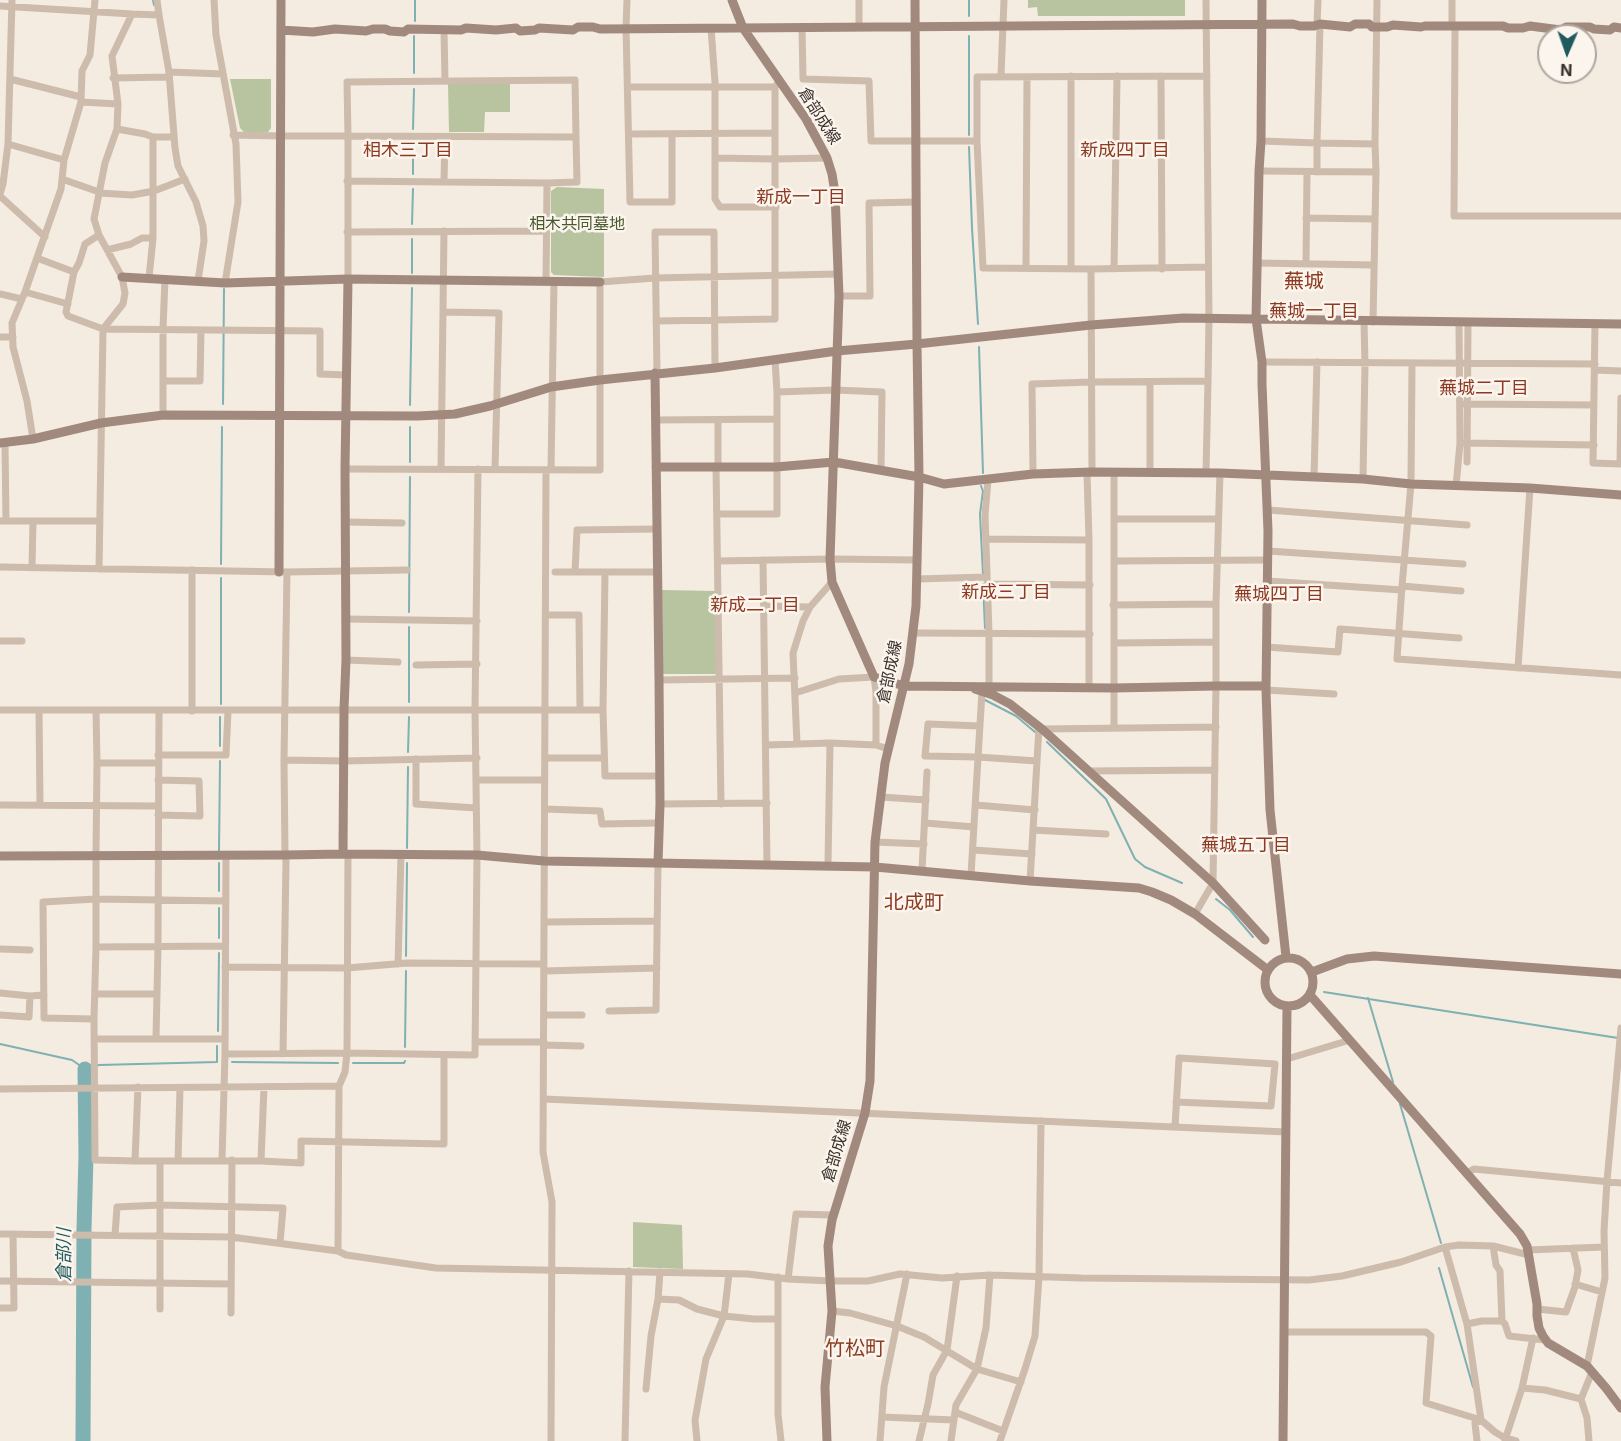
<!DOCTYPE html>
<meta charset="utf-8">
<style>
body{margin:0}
#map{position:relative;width:1621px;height:1441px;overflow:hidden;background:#f4ebe1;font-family:Inter,sans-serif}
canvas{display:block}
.north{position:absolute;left:1537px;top:24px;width:60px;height:60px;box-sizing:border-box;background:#fbf5ee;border:2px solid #aea6a0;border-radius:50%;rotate:182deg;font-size:16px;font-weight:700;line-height:24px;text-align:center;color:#3b302b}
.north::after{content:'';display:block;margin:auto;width:21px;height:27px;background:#1f5a5e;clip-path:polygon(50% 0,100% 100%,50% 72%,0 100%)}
</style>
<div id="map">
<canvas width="1621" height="1441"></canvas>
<div class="north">N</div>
</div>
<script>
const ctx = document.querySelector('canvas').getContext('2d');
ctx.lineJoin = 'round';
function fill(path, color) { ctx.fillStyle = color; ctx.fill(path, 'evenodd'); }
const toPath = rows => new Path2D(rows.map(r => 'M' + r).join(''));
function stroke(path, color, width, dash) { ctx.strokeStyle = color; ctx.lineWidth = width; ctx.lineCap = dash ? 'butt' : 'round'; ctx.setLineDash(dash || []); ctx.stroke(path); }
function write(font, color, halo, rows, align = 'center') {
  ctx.font = font + ' Inter,"Noto Sans JP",sans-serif'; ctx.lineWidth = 5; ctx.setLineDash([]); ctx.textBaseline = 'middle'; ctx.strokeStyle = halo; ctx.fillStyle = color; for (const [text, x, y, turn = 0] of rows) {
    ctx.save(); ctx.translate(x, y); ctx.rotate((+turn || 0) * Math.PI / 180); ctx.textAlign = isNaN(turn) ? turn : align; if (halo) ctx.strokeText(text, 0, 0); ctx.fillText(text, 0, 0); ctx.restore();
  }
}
const green = toPath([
 [1028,0,1185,0,1185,16,1038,16,1037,7,1028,8],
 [230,79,271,79,271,128,268,132,244,132,240,128],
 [448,84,510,84,510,112,485,112,484,132,449,132],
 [557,187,604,189,604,277,554,275,551,272,551,191],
 [662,590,715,591,717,674,663,674],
 [633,1222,682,1225,683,1269,633,1267]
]);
const stream = toPath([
 [153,0,154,5],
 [969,0,969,16],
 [415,21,415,0],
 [969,36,969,135],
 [414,73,414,36],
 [413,129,414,89],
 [969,147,972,228,978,324],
 [413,174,413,144],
 [412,224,413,189],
 [412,273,412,239],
 [979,347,983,473],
 [223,404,224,289],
 [410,405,412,288],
 [410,462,410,427],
 [981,486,983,491,980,514,983,574],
 [221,564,222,427],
 [983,584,985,628],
 [409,612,410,477],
 [985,700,1016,716,1035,732],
 [409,702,409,627],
 [221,704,221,578],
 [1047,742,1106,799,1135,859,1145,867,1182,883],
 [220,746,220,717],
 [408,752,409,717],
 [407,848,408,767],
 [219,851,220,761],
 [219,891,219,863],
 [1216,899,1230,910,1253,937],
 [219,938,219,908],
 [406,956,407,863],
 [1324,992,1618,1038],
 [1368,998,1393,1082],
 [218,1031,219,953],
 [0,1044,72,1060,85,1069,99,1065,217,1062,217,1046],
 [405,1047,406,971],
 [232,1062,338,1063],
 [353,1063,404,1063,405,1061],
 [1400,1104,1441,1243],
 [1439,1268,1473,1387]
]);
const river = toPath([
 [83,1441,84,1229,86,1156,85,1069]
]);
const street = toPath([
 [214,0,216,35,236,144,238,202,225,283],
 [627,0,626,28,630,202,672,202,672,134],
 [859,0,859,27],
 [1206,0,1209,319,1208,381],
 [0,6,132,14,112,56,118,104,117,129,105,163,94,219,99,235,122,277,125,293,123,304,103,329,99,569],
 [132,14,159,15,157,0],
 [159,15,169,72,175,148,178,166,196,202,203,226,204,241,198,281],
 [1320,24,1317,143,1375,144,1377,0],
 [1317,25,1318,0],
 [1452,26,1452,0],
 [1455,27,1454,216,1621,216],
 [711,28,715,82,715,199,720,207,776,207],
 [802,28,803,79,869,81,871,141,977,141],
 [444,30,445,81],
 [169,72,223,74],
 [1001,76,1004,0],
 [1071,76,1071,269],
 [1161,76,1162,269],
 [1207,76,977,77,977,141,983,268,1091,269,1208,267],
 [113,78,169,77],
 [10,79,81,97],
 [628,87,775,87],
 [81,102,118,104],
 [117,129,145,134,153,137,153,238,149,278],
 [629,134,775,133],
 [233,135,281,136,348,136,348,279],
 [153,137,174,137],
 [1261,141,1317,143,1317,172],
 [8,144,64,160],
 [1375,144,1376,172],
 [715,158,775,159,827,158],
 [1259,171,1376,172,1373,322],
 [62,179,99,192],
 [347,181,547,183,546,281],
 [444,182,445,137],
 [547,183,577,182,576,137,575,80,347,82,348,136,576,137],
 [99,193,132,195,154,191,185,179],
 [0,194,3,184,8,144,12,0],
 [0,196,45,237],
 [1306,218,1375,219],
 [347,232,546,231],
 [99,235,85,244,79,263,74,272,66,312,68,316,103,329,320,331,320,374,347,375],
 [107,250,131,244,142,238,153,238],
 [37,258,74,272],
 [1257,263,1374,265],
 [1306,264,1307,172],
 [1026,268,1027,77],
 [1091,269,1092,472],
 [1114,269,1117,76],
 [165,279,163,329,163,381,200,381,201,330],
 [25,292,68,304],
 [0,294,22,299],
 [839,296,870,296,869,203,916,202],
 [443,312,499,313,495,469],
 [656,321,775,319,775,87,779,81],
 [1595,324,1593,463,1621,464],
 [0,337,13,337],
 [775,360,777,392],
 [1262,362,1595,364],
 [1412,363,1411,484,1402,586,1397,659,1621,675],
 [1595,370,1621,371],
 [657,373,655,232,714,232,715,368],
 [1150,382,1150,473],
 [1464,404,1594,405],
 [163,415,163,381],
 [656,420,777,419],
 [718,420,718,466],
 [33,439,27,401,13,347,12,323,25,292,61,189,64,160,81,102,82,71,90,55,95,0],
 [5,443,6,521],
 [1464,443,1594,445],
 [1467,462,1468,323],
 [1620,464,1621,398],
 [716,466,721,804],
 [345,469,600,470,600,282,655,278,838,274],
 [441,469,444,231],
 [546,470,543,1152,552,1202,551,1441],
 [551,470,554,281],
 [1087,473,1089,540,1089,688],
 [1033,474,1032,384,1091,382,1208,381,1206,473],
 [1314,477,1317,362],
 [1363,479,1365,364,1364,321],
 [988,480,985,515,989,633,989,686],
 [1456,486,1460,443,1459,323],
 [1268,510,1467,525],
 [718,514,777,514,777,392,835,390,882,392,881,470],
 [1114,519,1218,519],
 [0,521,99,521],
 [346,522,402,523],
 [986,539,1089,540],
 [1268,551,1463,564],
 [763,560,767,865],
 [718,561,830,559,918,560],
 [1114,561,1268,560],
 [0,567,287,572,407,570],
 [32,568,33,521],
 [555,572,657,572],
 [575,572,577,530,656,529],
 [605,573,603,710,605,776,659,776],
 [917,579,987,577],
 [1267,581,1402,590],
 [987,584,1090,585],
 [1402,586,1461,591],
 [1113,605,1216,604],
 [764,606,810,607],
 [546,615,579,615,580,710],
 [346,619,477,621],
 [914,633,1090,634],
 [0,641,22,641],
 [1114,643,1216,642],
 [1266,647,1338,652,1340,629,1459,638],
 [346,660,398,662],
 [416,665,477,664],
 [1518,668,1530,488],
 [659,680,795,678],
 [1266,690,1334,694],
 [795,693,839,679,874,677,876,692,876,745],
 [0,710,603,710],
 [39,710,40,805],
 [96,710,97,763,96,855,96,947,94,1019,95,1160,135,1161,261,1161,301,1163,301,1141,444,1144,444,1055],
 [192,711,192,570],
 [980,726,928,724,925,756,978,757,1037,761],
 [1114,728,1114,472],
 [1042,729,1216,727],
 [797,744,793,653,803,621,810,607,832,582],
 [766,745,830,743,876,745,888,749],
 [158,755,226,755,228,711],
 [545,758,604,758],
 [416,759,416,804,476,808],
 [284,760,344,761,477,758],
 [97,763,158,763],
 [1089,771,1215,770],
 [158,780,199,781,200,816,158,815],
 [476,780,544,780],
 [881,797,926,800],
 [660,804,767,803],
 [0,805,158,806],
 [976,805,1035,810],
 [545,809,600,811,602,824,659,823],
 [925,823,974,827],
 [1033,830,1106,834],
 [875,842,924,844],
 [973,850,1032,854],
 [828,865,830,743],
 [922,870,927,772],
 [971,875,982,691],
 [1030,881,1039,727],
 [1195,914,1213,883,1216,686,1216,604,1220,473],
 [544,922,657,921],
 [96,947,225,946],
 [0,949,30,950],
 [398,964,401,854],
 [225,967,347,968,407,963,544,964],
 [544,971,657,968],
 [0,993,30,996,44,995],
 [95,994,157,994],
 [609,1011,656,1010,658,863],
 [0,1015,29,1017,30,996],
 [544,1015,582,1015],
 [94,1019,44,1018,43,902,96,899,226,901],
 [156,1038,158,948,159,711],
 [94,1039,224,1039],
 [476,1042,544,1042],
 [544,1045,581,1046],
 [225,1054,347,1053,475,1055,477,855,475,710,478,469],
 [283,1054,286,861,285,855,284,760,287,572],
 [1287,1059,1350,1040],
 [0,1089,339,1086,345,1072,347,1053,348,854],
 [544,1099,1286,1132],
 [1175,1127,1179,1058,1275,1064,1271,1106,1176,1102],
 [222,1160,225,1054,226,856],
 [135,1161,138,1087],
 [178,1161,180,1088],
 [261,1161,264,1087],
 [1467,1173,1474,1169,1621,1183],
 [0,1234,231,1237,338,1251,346,1255,436,1268,748,1274,788,1279,831,1281,868,1281,900,1274,942,1278,990,1275,1081,1278,1309,1280,1342,1276,1401,1262,1445,1247,1459,1245,1493,1246,1529,1255],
 [115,1235,117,1207,160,1205,283,1208,280,1243],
 [1493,1246,1496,1265,1500,1271,1502,1321,1505,1324,1509,1336,1545,1340],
 [1445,1247,1467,1324,1481,1420],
 [1528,1250,1604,1247],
 [338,1251,339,1086],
 [778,1277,778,1414,781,1441],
 [788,1279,796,1214,833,1215],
 [0,1281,231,1284],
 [1575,1284,1602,1292],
 [658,1299,679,1300,697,1309,724,1316,754,1319,777,1319],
 [0,1308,14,1308,13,1234],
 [160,1309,160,1161],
 [1537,1309,1566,1312,1575,1287,1578,1270,1573,1248],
 [832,1311,850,1313,897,1326,924,1337,977,1369,1021,1382],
 [231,1313,232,1160],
 [1467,1324,1482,1321,1502,1321],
 [1284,1332,1426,1332,1431,1336,1426,1403,1481,1420,1495,1432,1505,1438,1516,1441],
 [1587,1366,1605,1278,1604,1231,1607,1181,1621,1028],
 [1522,1388,1545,1390,1581,1399,1587,1418,1589,1441],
 [646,1389,651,1336,658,1299,660,1272],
 [1581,1399,1592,1372],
 [955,1412,1003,1431],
 [882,1417,954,1420],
 [1505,1440,1522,1388,1533,1338],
 [625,1441,629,1271],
 [697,1441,695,1420,706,1359,724,1316,729,1274],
 [880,1441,884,1387,907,1274],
 [919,1441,928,1404,933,1375,947,1350,957,1276],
 [951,1441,956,1405,977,1369,986,1328,990,1275],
 [1000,1441,1025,1369,1035,1336,1039,1276,1041,1121],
 [1477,1441,1475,1423,1481,1420]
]);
const secondary = toPath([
 [732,0,743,28,806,119,827,158,832,174,835,193,839,296,830,559,832,582,874,677,904,686,1114,688,1216,686,1266,686],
 [1262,0,1261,141,1259,171,1256,319,1262,362,1262,384,1268,531,1266,690,1270,810,1286,957],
 [281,30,313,32,335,29,366,31,373,29,385,29,390,31,404,32,408,29,461,30,466,28,496,30,516,28,520,31,535,30,539,28,573,30,578,27,593,27,600,29,1293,24,1300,26,1314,26,1320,24,1350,27,1355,24,1369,24,1372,27,1387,27,1393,25,1421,27,1425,26,1503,26,1508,28,1523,28,1530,26,1561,30,1566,27,1590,27,1594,29,1610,30,1614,27,1621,28],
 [122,277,225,283,348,279],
 [655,373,659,680,660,804,658,863],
 [0,443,33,439,101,423,163,415,418,416,455,414,490,406,551,387,600,380,715,368,837,351,917,344,1091,325,1183,318,1621,324],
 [656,467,776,467,834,462,919,477,944,484,1033,474,1092,472,1220,473,1363,479,1411,484,1530,488,1621,495],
 [279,572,281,0],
 [975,689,993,695,1010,704,1042,729,1213,883,1265,940],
 [343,854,344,709,346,660,345,469,348,279,600,282],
 [0,856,285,855,343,854,477,855,544,861,875,867,1030,881,1139,888,1152,892,1171,900,1195,914,1268,970],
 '1265 982a24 24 0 1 1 48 0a24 24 0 1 1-48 0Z',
 [1312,972,1347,959,1374,956,1621,974],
 [1310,995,1520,1234,1527,1246,1537,1304,1537,1316,1539,1328,1543,1336,1548,1343,1587,1366,1606,1388,1621,1408],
 [827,1441,825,1387,832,1311,828,1246,832,1220,865,1113,870,1081,875,842,885,763,909,664,916,606,919,477,917,344,915,0],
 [1283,1441,1287,1006]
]);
const streetNames = [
 ["倉部成線",819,116,58],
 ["倉部成線",890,672,-78],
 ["倉部成線",837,1151,-73]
];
const parkNames = [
 ["相木共同墓地",577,224]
];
const neighbourhoodNames = [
 ["相木三丁目",408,151],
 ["新成四丁目",1125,151],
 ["新成一丁目",801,198],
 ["蕪城一丁目",1314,312],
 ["蕪城二丁目",1484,389],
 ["新成三丁目",1006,593],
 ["蕪城四丁目",1279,595],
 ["新成二丁目",755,606],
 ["蕪城五丁目",1246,846]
];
const waterNames = [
 ["倉部川",65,1255,-90]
];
const quarterNames = [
 ["蕪城",1304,282],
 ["北成町",914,903],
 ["竹松町",855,1349]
];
fill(green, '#b8c4a0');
stroke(stream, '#7fb0b2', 2);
stroke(river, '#7fb0b2', 15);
stroke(street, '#cdbbac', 7);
stroke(secondary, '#a18a7d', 9);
write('16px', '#3b302b', '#fbf5ee', streetNames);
write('16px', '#4a5a2e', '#fbf5ee', parkNames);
write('18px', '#8c3b22', '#fbf5ee', neighbourhoodNames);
write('italic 18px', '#1f5a5e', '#fbf5ee', waterNames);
write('20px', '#8c3b22', '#fbf5ee', quarterNames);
</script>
